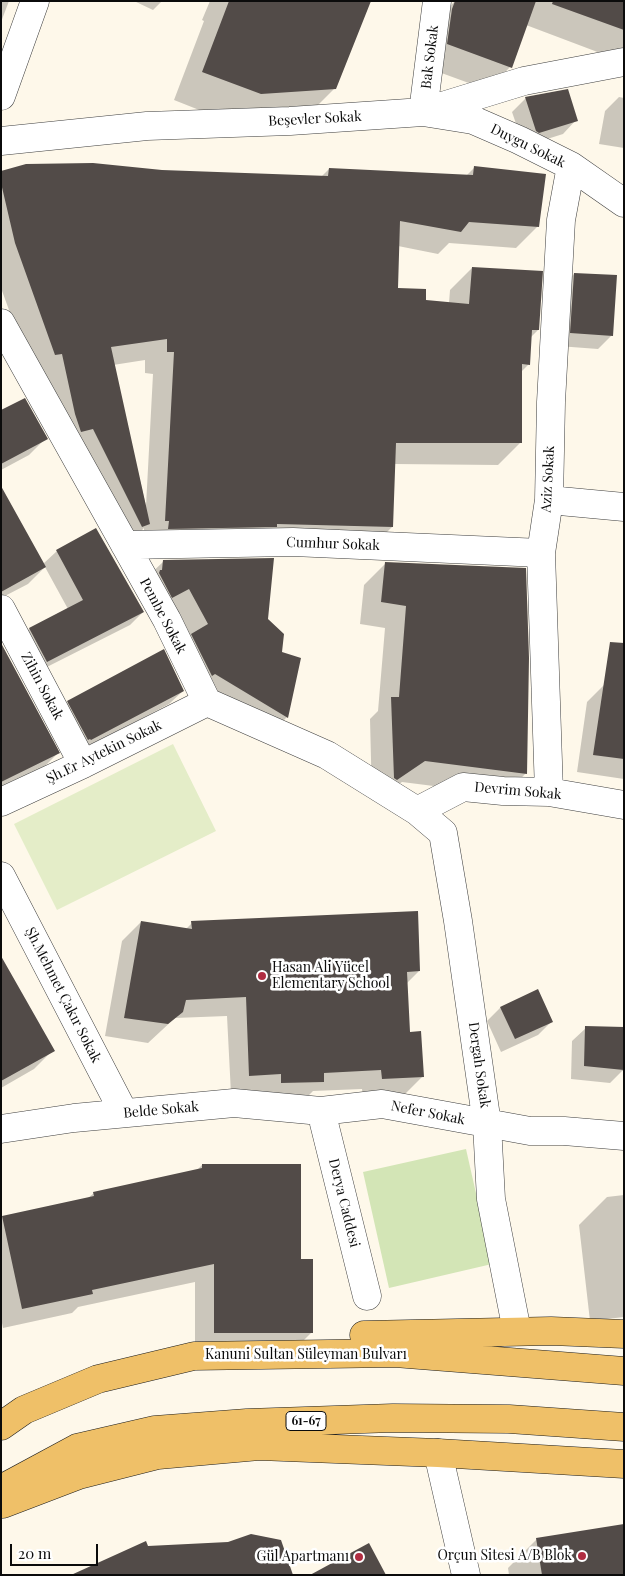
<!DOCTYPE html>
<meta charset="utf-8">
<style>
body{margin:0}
#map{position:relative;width:625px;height:1576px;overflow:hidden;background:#fef8ea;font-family:"Playfair Display",serif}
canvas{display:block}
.frame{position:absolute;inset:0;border:2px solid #0b0b0b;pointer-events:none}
.scale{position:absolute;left:10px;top:1544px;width:88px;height:22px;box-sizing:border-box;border:2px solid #0b0b0b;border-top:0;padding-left:6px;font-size:15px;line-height:18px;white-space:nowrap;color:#0b0b0b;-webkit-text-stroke:4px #fff;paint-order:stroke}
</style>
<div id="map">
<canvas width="625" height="1576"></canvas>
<div class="frame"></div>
<div class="scale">20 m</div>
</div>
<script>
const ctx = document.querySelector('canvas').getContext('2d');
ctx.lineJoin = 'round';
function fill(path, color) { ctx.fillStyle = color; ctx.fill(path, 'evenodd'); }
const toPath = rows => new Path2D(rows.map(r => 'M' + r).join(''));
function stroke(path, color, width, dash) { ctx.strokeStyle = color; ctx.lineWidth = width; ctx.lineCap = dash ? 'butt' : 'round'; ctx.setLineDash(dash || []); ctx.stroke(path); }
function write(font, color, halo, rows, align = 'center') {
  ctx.font = font + ' "Playfair Display",serif'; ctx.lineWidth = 5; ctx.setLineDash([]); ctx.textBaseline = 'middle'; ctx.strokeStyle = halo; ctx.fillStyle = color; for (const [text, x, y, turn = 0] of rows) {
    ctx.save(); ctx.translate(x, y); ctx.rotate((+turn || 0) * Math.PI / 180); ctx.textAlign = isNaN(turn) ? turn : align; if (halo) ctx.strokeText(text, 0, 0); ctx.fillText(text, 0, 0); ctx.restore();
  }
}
const green = toPath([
 [466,1149,492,1264,389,1288,363,1172]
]);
const pitch = toPath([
 [173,744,216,831,57,910,14,824]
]);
const shadow = toPath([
 [1,1,9,1,1,22],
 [134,1,162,1,153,10],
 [210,1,370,1,335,88,306,117,232,123,174,100,204,21,202,20],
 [455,1,624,1,624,62,526,25,510,67,488,90,425,67,433,24],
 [619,97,624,98,624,148,599,144,605,111],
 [526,98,576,120,563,134,525,146,523,144,512,112],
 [474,168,538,226,516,248,449,243,438,254,398,246,396,289,425,301,449,303,450,290,472,268,538,330,531,337,529,364,521,372,520,443,498,465,394,464,392,527,370,549,144,543,144,528,127,546,33,376,1,288,1,172,162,171,321,177,329,169,466,176],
 [145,360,145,373,153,374,146,506,113,365],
 [574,274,612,335,598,349,558,346,561,287],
 [1,411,46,438,29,455,1,470],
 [1,488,43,564,57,551,143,612,130,625,33,674,16,642,29,629,68,609,45,567,28,584,1,598],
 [164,561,267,620,280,653,287,717,268,736,196,693,144,580],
 [386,563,526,773,505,795,402,782,374,801,372,800,370,719,378,711,385,628,360,624,364,585],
 [1,646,58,753,41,770,1,789],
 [604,685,624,688,624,779,577,772,587,702],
 [183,691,169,704,77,753,54,715,68,702],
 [141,922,185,930,192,923,419,971,406,984,408,1034,422,1077,403,1096,363,1098,362,1089,313,1091,304,1100,231,1094,227,1016,175,1018,148,1043,105,1036,122,941],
 [1,983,53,1050,34,1069,1,1088],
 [500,1008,551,1022,538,1035,501,1052,487,1021],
 [586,1028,624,1029,624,1071,622,1071,610,1083,571,1079,572,1041],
 [202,1165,300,1260,312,1332,293,1351,195,1352,195,1282,78,1307,72,1313,3,1328,1,1318,1,1218,3,1217,88,1198,94,1193,197,1170],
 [624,1195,624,1317,590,1321,579,1225,607,1197],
 [537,1539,624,1575,509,1575,508,1568]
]);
const building = toPath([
 [229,1,371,1,336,89,261,94,202,72],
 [455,1,536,1,512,68,447,44,452,9],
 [553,1,624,1,624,30,552,4],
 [568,89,578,121,539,133,536,131,525,97],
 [93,163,162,170,328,176,329,168,473,175,474,166,546,174,539,227,469,222,461,232,400,221,398,288,426,289,426,300,469,304,472,267,543,271,539,330,532,330,530,365,522,364,522,443,396,443,393,527,277,524,277,527,168,529,169,521,165,521,174,352,167,352,167,339,111,347,150,524,142,527,93,429,81,432,75,414,62,354,55,355,15,243,1,183,1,171,26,164],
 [574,273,617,275,613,336,570,333],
 [25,398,48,439,1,464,1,410],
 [1,486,46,567,1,592],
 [96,528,144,612,47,662,29,628,83,600,56,550],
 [274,558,268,619,284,634,282,652,301,658,288,718,215,674,212,676,191,634,208,624,189,589,172,598,159,573,160,570,162,570,163,560],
 [385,562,526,568,529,658,527,774,425,761,397,780,394,778,391,697,399,697,406,606,381,602],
 [610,642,624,643,624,759,593,755],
 [1,643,60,753,1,782],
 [164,649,184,691,91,740,90,739,88,740,67,701],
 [418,911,420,971,407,972,410,1032,421,1031,424,1077,382,1079,381,1070,324,1073,324,1082,281,1083,281,1074,249,1076,246,997,186,1000,183,1012,168,1024,124,1018,141,921,192,929,191,921],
 [1,956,55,1051,1,1081],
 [538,989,553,1022,515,1039,500,1007],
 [585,1026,624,1027,624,1070,584,1066],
 [202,1164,301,1164,301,1259,313,1259,313,1333,214,1333,214,1264,92,1290,93,1294,22,1309,2,1216,94,1196,93,1192,202,1168],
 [624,1524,624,1575,542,1575,536,1538],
 [251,1534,281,1540,293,1575,71,1575,146,1541,148,1546,228,1542],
 [369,1543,386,1575,310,1575]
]);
const minor = toPath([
 [437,1,423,112,473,120,519,140,571,166,624,203],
 [1,96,35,1],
 [1,141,147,126,290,121,423,112,524,81,624,62],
 [1,323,167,620,207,702,327,755,417,811,443,833,458,921,487,1124,491,1199,517,1331],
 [549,500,624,507],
 [125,545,293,542,541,553],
 [1,609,83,764],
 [549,792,541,553,549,500,551,402,561,220,571,166],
 [1,802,83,764,207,702],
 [417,811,463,787,503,791,549,792,624,805],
 [1,876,124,1113],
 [321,1111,367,1296],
 [1,1129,74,1118,234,1103,321,1111,382,1104,530,1131,564,1131,624,1136],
 [438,1453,466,1575]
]);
const primary = toPath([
 [364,1335,551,1331,624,1334],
 [1,1426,24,1410,98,1379,194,1356,395,1353,624,1371],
 [1,1489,77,1448,155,1430,247,1423,393,1418,509,1419,624,1427],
 [3,1504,79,1475,158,1455,259,1446,438,1453,624,1464]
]);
const markers = [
 [262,976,5,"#b02d41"],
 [582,1556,5,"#b02d41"],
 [359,1557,5,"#b02d41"]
];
const shields = [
 [306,1421,40]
];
const shieldNames = [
 ["61-67",306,1421]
];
const streetNames = [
 ["Bak Sokak",430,57,-83],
 ["Beşevler Sokak",315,119,-3],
 ["Duygu Sokak",528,146,26],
 ["Aziz Sokak",548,479,-87],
 ["Cumhur Sokak",333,544,2],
 ["Pembe Sokak",163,616,62],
 ["Zihin Sokak",42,686,62],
 ["Şh.Er Aytekin Sokak",104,752,-26],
 ["Devrim Sokak",518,791,5],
 ["Şh.Mehmet Çakır Sokak",63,995,63],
 ["Dergah Sokak",479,1065,82],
 ["Belde Sokak",161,1110,-5],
 ["Nefer Sokak",428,1113,11],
 ["Derya Caddesi",344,1203,76],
 ["Kanuni Sultan Süleyman Bulvarı",306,1355]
];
const poiNames = [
 ["Hasan Ali Yücel",272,968,"left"],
 ["Elementary School",272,984,"left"],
 ["Orçun Sitesi A/B Blok",572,1556],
 ["Gül Apartmanı",349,1557]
];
fill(green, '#d3e5b6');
fill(pitch, '#e4edc8');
fill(shadow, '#0003');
fill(building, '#524b48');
stroke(minor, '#3e3e3e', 29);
stroke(primary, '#1c1c1c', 29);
stroke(minor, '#fff', 28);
stroke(primary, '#efc068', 28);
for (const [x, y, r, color] of markers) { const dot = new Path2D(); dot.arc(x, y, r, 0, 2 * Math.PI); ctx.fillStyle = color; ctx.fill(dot); stroke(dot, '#fff', 2); }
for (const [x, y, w] of shields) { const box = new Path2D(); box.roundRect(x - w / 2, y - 9.5, w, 19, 4); ctx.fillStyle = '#fff'; ctx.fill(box); stroke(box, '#0b0b0b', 1); }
write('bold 12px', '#0b0b0b', null, shieldNames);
write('14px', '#0b0b0b', '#fff', streetNames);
write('14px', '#0b0b0b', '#fff', poiNames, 'right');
</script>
